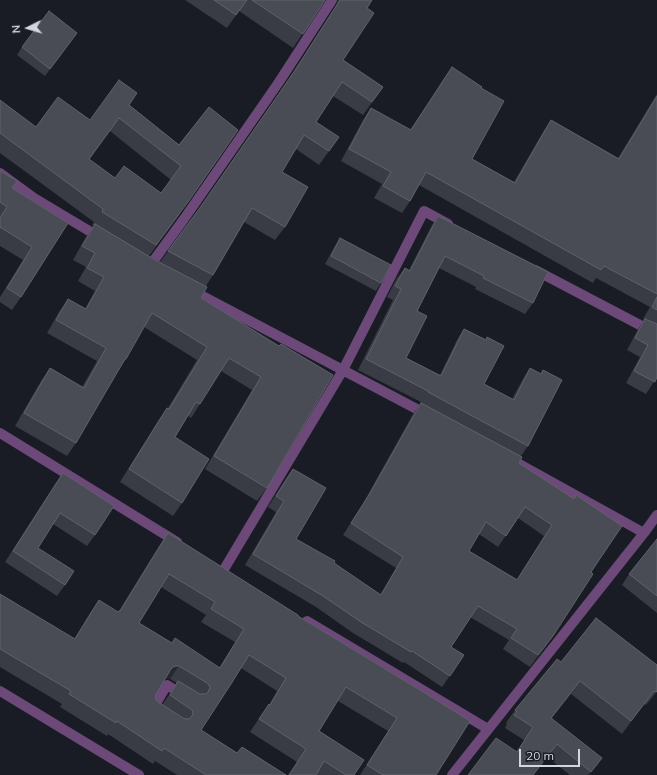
<!DOCTYPE html>
<style>
body{margin:0}
#map{position:relative;width:657px;height:775px;overflow:hidden;background:#191c25;font-family:Mulish,sans-serif}
canvas{display:block}
.north{position:absolute;left:8px;top:8px;width:40px;height:40px;-webkit-text-stroke:3px #191c25;paint-order:stroke;rotate:265deg;font-size:11px;font-weight:700;line-height:16px;text-align:center;color:#d4d6dc}
.north::after{content:'';display:block;margin:auto;width:14px;height:18px;background:#d4d6dc;clip-path:polygon(50% 0,100% 100%,50% 72%,0 100%)}
.scale{position:absolute;left:519px;top:749px;width:61px;height:18px;box-sizing:border-box;border:2px solid #d4d6dc;border-top:0;padding-left:5px;font-size:12px;line-height:14px;white-space:nowrap;color:#d4d6dc;-webkit-text-stroke:3px #191c25;paint-order:stroke}
</style>
<div id="map">
<canvas width="657" height="775"></canvas>
<div class="north">N</div>
<div class="scale">20 m</div>
</div>
<script>
const ctx = document.querySelector('canvas').getContext('2d');
ctx.lineJoin = 'round';
const toPath = rows => new Path2D(rows.map(r => 'M' + r).join(''));
function stroke(path, color, width, dash) { ctx.strokeStyle = color; ctx.lineWidth = width; ctx.lineCap = dash ? 'butt' : 'round'; ctx.setLineDash(dash || []); ctx.stroke(path); }
function fill(path, color) { ctx.fillStyle = color; ctx.fill(path, 'evenodd'); }
const street = toPath([
 [0,173,34,198,101,238],
 [149,267,184,219,279,82,332,0],
 [535,270,657,334],
 [191,290,428,415],
 [0,433,177,542],
 [514,461,644,533],
 [223,571,343,370,424,211,448,224],
 [307,621,488,729],
 [0,691,139,775],
 [156,712,152,710,167,685,183,695],
 [452,775,644,533,657,515]
]);
const wall = toPath([
 [185,0,325,0,293,48,239,11,227,28],
 [338,0,372,0,367,8,343,60,383,87,363,115,333,96,316,122,339,137,319,165,296,149,282,172,285,227,275,240,244,222,213,275,206,286,201,298,279,346,267,488,257,501,205,469,252,390,221,371,200,404,191,418,188,416,175,437,182,503,173,516,120,482,158,421,167,408,168,408,197,360,144,327,126,359,117,372,76,443,67,456,15,426,41,381,50,368,82,387,97,361,47,333,59,312,68,299,85,309,95,291,78,281,86,267,73,260,86,237,94,226,92,225,94,222,0,153,0,100,36,127,90,120,129,105,179,145,209,107,179,215,149,256,160,262,197,212,284,86,337,4],
 [110,131,171,180,161,193,115,178,89,160],
 [77,33,45,76,17,55,22,47],
 [452,67,481,88,472,159,514,182,543,132,551,120,618,158,657,94,657,377,646,394,626,383,640,357,627,350,637,331,644,320,643,319,650,307,596,278,593,283,419,185,410,201,402,213,374,198,382,184,341,161,363,120,371,108,410,130],
 [0,171,12,188,68,223,21,297,12,310,0,302,0,297,23,260,0,246],
 [438,216,533,303,525,314,475,289,476,287,439,268,417,311,406,358,440,375,457,340,464,329,486,340,487,337,484,384,512,399,523,379,530,368,541,374,543,370,528,446,521,456,519,463,591,572,545,648,530,667,503,649,509,640,470,617,451,647,464,655,442,687,404,662,403,663,353,633,316,607,245,565,276,512,268,507,285,480,293,469,296,539,334,563,380,595,396,568,343,535,361,507,413,414,421,403,420,403,421,402,358,370,393,300,387,297,397,278,405,268,409,270,431,227],
 [518,518,544,536,517,579,469,551,479,534,498,547],
 [340,238,381,283,376,291,325,264,335,246],
 [63,473,95,535,87,546,53,524,38,548,65,585,57,596,5,562,55,484],
 [168,533,298,616,433,698,436,775,360,775,388,731,338,701,319,731,354,775,288,775,297,762,250,732,260,717,269,705,277,691,241,668,201,730,237,753,242,747,286,775,177,775,155,761,153,764,108,734,107,736,60,707,62,704,0,667,0,594,74,639,90,613,99,600,118,612,119,611,159,546],
 [161,587,206,615,201,622,235,642,219,668,172,643,139,623],
 [164,679,170,679,177,683,162,705,156,700,155,697,156,694],
 [657,539,657,613,622,585,629,574],
 [561,662,657,665,657,692,646,705,644,704,622,734,571,694,552,718,592,771,589,775,570,775,547,757,517,751,524,740,505,728,507,724,506,723,515,710]
]);
const shadedWall = toPath([
 [553,636,545,648,530,667,538,655],
 [176,666,179,666,170,679,167,679,164,680,171,669,173,667],
 [580,681,571,694,542,731,551,718],
 [657,691,657,692,646,705,656,692],
 [602,758,592,771,589,775,588,775]
]);
const building = toPath([
 [214,0,247,0,236,15,214,0],
 [252,0,325,0,303,34,252,0],
 [340,0,372,0,367,8,374,13,343,60,383,87,372,102,342,82,316,122,339,137,329,151,304,135,282,172,308,187,285,227,252,208,213,275,168,251,199,209,294,72,340,0],
 [49,11,77,33,50,69,22,47,49,11],
 [452,67,482,87,481,88,504,101,472,159,515,183,551,120,619,159,657,96,657,294,604,266,601,270,426,172,410,201,383,186,391,172,349,149,371,108,411,130,452,67],
 [119,80,137,93,129,105,179,145,209,107,238,130,188,202,156,245,102,212,103,209,0,133,0,100,36,127,58,97,90,120,119,80],
 [119,118,181,166,161,193,124,166,115,178,89,159,119,118],
 [0,171,17,181,12,188,68,223,21,297,7,288,32,247,0,227,0,218,7,207,0,202,0,171],
 [438,216,548,272,533,303,483,278,484,276,445,256,417,311,427,316,406,358,441,376,464,329,486,340,487,337,504,346,484,384,514,400,530,368,541,374,543,370,562,380,528,446,428,392,428,391,366,359,401,289,395,286,405,268,410,271,438,216],
 [95,224,155,260,207,287,201,298,279,346,281,344,333,375,267,488,214,456,261,377,229,358,200,404,196,402,175,437,209,459,182,503,129,469,167,408,169,409,207,347,152,313,126,359,125,359,76,443,24,413,50,368,84,388,106,348,56,320,68,299,86,309,104,277,87,268,95,253,82,246,95,224],
 [340,238,391,265,381,283,331,256,340,238],
 [657,297,657,310,652,307,657,297],
 [645,319,657,324,657,377,655,382,634,371,648,345,635,338,645,319],
 [421,403,522,457,519,463,574,499,576,495,622,526,591,572,593,574,553,636,538,655,511,638,517,629,478,606,451,647,464,655,450,676,412,651,411,652,361,622,323,596,253,554,284,501,276,496,293,469,326,488,296,539,335,561,334,563,381,595,403,557,351,523,369,495,421,403],
 [525,507,552,525,517,580,469,551,486,522,506,536,525,507],
 [63,473,114,506,95,535,60,513,38,548,74,571,65,585,13,551,63,473],
 [168,533,298,615,298,616,433,698,470,721,436,775,383,775,367,765,397,718,346,687,319,731,364,760,354,775,346,775,324,761,316,775,289,775,306,749,259,719,269,704,270,705,286,678,249,655,231,684,201,730,237,753,242,747,286,775,206,775,164,748,162,751,117,721,116,723,69,694,71,691,0,649,0,594,75,639,99,600,118,612,119,611,120,611,168,533],
 [169,574,215,602,211,609,244,629,220,668,175,638,172,643,139,623,169,574],
 [176,666,179,666,207,683,209,685,210,688,208,692,206,694,200,694,178,681,170,695,192,710,193,713,192,716,189,719,186,719,183,718,158,702,156,700,155,697,156,694,171,669,173,667,176,666],
 [657,539,657,596,629,574,657,539],
 [596,618,657,665,657,691,656,692,654,691,631,721,580,681,551,718,602,758,591,772,557,744,533,775,468,775,496,738,517,752,533,727,514,715,517,712,515,710,557,659,561,662,596,618]
]);
stroke(street, '#6c4978', 10);
fill(wall, '#393c44');
fill(shadedWall, '#252831');
fill(building, '#494c55');
stroke(building, '#5f626a', 1);
</script>
